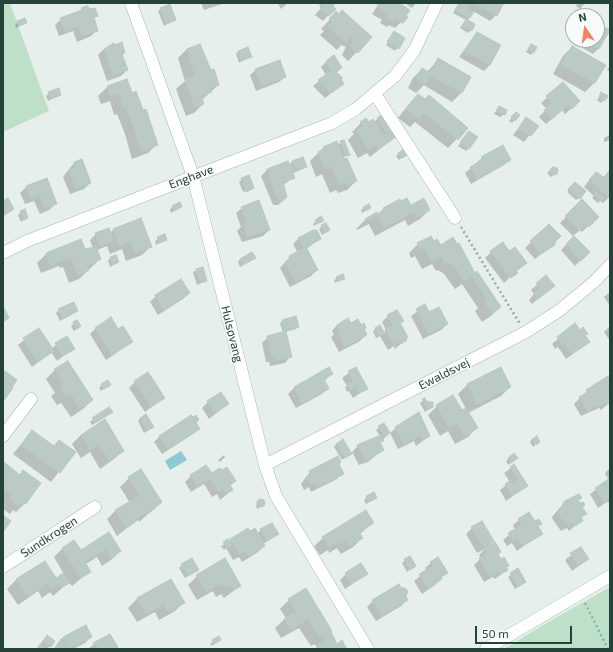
<!DOCTYPE html>
<meta charset="utf-8">
<style>
body{margin:0}
#map{position:relative;width:613px;height:652px;overflow:hidden;background:#e6efeb;font-family:"Exo 2",sans-serif}
canvas{display:block}
.frame{position:absolute;inset:0;border:4px solid #24423a;pointer-events:none}
.north{position:absolute;left:565px;top:8px;width:40px;height:40px;box-sizing:border-box;background:#f7fbf9;border:1px solid #a3b1ad;border-radius:50%;rotate:347deg;font-size:11px;font-weight:700;line-height:16px;text-align:center;color:#24423a}
.north::after{content:'';display:block;margin:auto;width:14px;height:18px;background:#f4845f;clip-path:polygon(50% 0,100% 100%,50% 72%,0 100%)}
.scale{position:absolute;left:475px;top:626px;width:97px;height:18px;box-sizing:border-box;border:2px solid #24423a;border-top:0;padding-left:5px;font-size:12px;line-height:14px;white-space:nowrap;color:#24423a;-webkit-text-stroke:3px #f7fbf9;paint-order:stroke}
</style>
<div id="map">
<canvas width="613" height="652"></canvas>
<div class="frame"></div>
<div class="north">N</div>
<div class="scale">50 m</div>
</div>
<script>
const ctx = document.querySelector('canvas').getContext('2d');
ctx.lineJoin = 'round';
function fill(path, color) { ctx.fillStyle = color; ctx.fill(path, 'evenodd'); }
const toPath = rows => new Path2D(rows.map(r => 'M' + r).join(''));
function stroke(path, color, width, dash) { ctx.strokeStyle = color; ctx.lineWidth = width; ctx.lineCap = dash ? 'butt' : 'round'; ctx.setLineDash(dash || []); ctx.stroke(path); }
function write(font, color, halo, rows, align = 'center') {
  ctx.font = font + ' "Exo 2",sans-serif'; ctx.lineWidth = 3; ctx.setLineDash([]); ctx.textBaseline = 'middle'; ctx.strokeStyle = halo; ctx.fillStyle = color; for (const [text, x, y, turn = 0] of rows) {
    ctx.save(); ctx.translate(x, y); ctx.rotate((+turn || 0) * Math.PI / 180); ctx.textAlign = isNaN(turn) ? turn : align; if (halo) ctx.strokeText(text, 0, 0); ctx.fillText(text, 0, 0); ctx.restore();
  }
}
const green = toPath([
 [3,3,10,3,49,111,3,132],
 [610,587,610,649,504,649,545,624]
]);
const water = toPath([
 [181,451,187,460,170,470,165,461]
]);
const shadow = toPath([
 [201,3,225,3,204,10],
 [278,3,288,3,281,9],
 [321,3,334,3,331,6,334,9,323,21,315,15,321,8,319,5],
 [375,3,398,3,406,17,395,28,389,25,387,27,380,23,382,20,372,14,378,5],
 [407,3,416,3,412,8,406,4],
 [459,3,467,5,468,3,503,3,496,15,490,21,473,11,467,21,471,30,468,33,460,28,466,20,453,13],
 [578,3,585,3,580,9,576,6],
 [82,9,97,16,93,19,97,30,91,36,77,42,73,31,59,36,55,25,61,19,78,12],
 [161,9,175,20,164,26,158,11],
 [336,13,371,37,348,61,342,55,346,47,341,45,337,50,320,35,324,31,321,29],
 [18,22,26,23,16,28,15,25],
 [597,24,599,48,593,54,572,42,573,40,597,40],
 [477,33,500,45,490,65,484,71,459,57],
 [392,35,404,39,395,51,386,45],
 [199,45,210,71,218,85,202,100,203,104,194,113,186,116,176,89,185,81,178,58,187,49],
 [531,45,533,52,531,55,526,52],
 [572,47,604,65,594,83,585,92,553,74,563,56],
 [104,49,124,52,121,55,127,70,121,76,107,81,98,55],
 [238,52,250,56,239,63,236,54],
 [438,60,461,93,452,102,424,85,416,93,408,88,413,78,422,69,427,72],
 [327,61,341,68,336,73,343,84,325,98,313,86,326,75,321,67],
 [610,66,610,72,607,70],
 [256,70,285,77,279,82,256,91,250,75],
 [126,81,157,144,148,153,132,159,125,134,117,114,114,115,110,101,101,104,98,96,107,87],
 [563,83,573,107,565,114,562,110,546,124,539,117,547,109,541,103],
 [49,93,60,95,48,101,46,96],
 [602,93,604,100,601,103,597,100],
 [409,104,467,128,448,148,415,122,410,127,398,118],
 [499,107,506,111,501,117,494,114],
 [516,113,519,115,512,123,509,121],
 [382,115,396,136,370,157,367,153,358,158,348,140,354,134,352,132,361,123,374,122],
 [527,118,537,126,524,142,513,135],
 [467,135,477,138,466,151,458,146],
 [610,135,610,140,604,142,604,138],
 [341,142,349,154,341,159,356,181,347,190,338,193,336,190,330,193,322,174,316,177,310,161,324,147,338,145],
 [399,153,403,157,399,160,396,156],
 [482,158,510,159,504,165,471,184,465,173],
 [81,160,90,183,84,189,70,194,63,177,74,163],
 [288,162,289,165,292,162,306,167,292,174,293,178,283,185,286,196,285,199,278,205,273,205,261,176,267,170],
 [554,168,558,171,551,177,547,173],
 [610,170,610,196,603,203,600,201,598,203,592,198,594,196,584,187,590,179,603,178],
 [46,179,55,204,49,210,40,214,34,201,25,204,20,193,26,187],
 [242,179,253,188,243,192,239,182],
 [572,185,579,198,576,200,567,192],
 [399,200,411,206,429,210,420,219,408,226,405,220,375,236,369,224,357,230,356,229,365,220,377,215,383,209],
 [582,201,597,217,582,232,580,230,573,236,560,223],
 [173,207,181,207,171,213,170,209],
 [242,208,269,230,263,236,242,242,237,231,241,227,236,213],
 [364,208,370,208,362,213,361,210],
 [21,212,27,218,21,222,18,215],
 [321,218,323,220,314,226,313,224],
 [141,220,151,246,142,255,126,261,122,249,110,254,107,246,97,250,100,259,79,279,69,283,63,267,60,268,59,266,41,273,37,263,46,254,80,240,84,251,93,248,90,240,96,234,110,233,113,230],
 [549,225,554,244,535,259,525,248],
 [322,226,329,230,322,235,319,229],
 [165,235,166,240,156,245,155,241],
 [574,237,589,252,575,266,561,250],
 [299,238,320,239,306,249,317,270,311,276,290,287,280,268,290,257,298,253,293,244],
 [434,243,474,274,500,307,491,316,482,322,475,311,478,308,462,284,455,289,444,274,438,270,436,271,432,264,422,269,415,256,411,258,409,253,418,244],
 [491,252,509,252,525,263,504,283,485,258],
 [111,258,118,262,110,267,108,260],
 [254,258,240,267,238,262,240,259],
 [202,268,206,281,197,285,193,272],
 [546,277,548,291,532,304,529,300,534,294,531,290],
 [337,278,344,278,335,283,334,280],
 [181,280,189,293,183,299,158,315,150,302,156,296],
 [610,292,610,306,604,297],
 [425,306,429,313,447,324,441,330,423,339,411,316],
 [59,310,77,311,60,321,56,313],
 [388,316,402,321,400,324,405,340,395,349,394,346,388,350,380,336,376,338,373,331,376,329,383,333,386,330,382,322],
 [76,321,77,329,74,331,71,326],
 [283,321,298,327,296,329,285,332,290,357,285,363,270,366,269,362,266,362,262,343,268,337,283,333,280,323],
 [337,325,350,325,365,335,360,341,339,352,331,337,334,335,332,331],
 [575,325,589,342,566,359,558,347,555,349,552,344],
 [610,326,610,341,604,332],
 [96,328,118,330,132,342,106,360,90,334],
 [38,329,51,349,66,337,73,349,57,361,51,352,32,367,18,345],
 [329,368,332,374,324,381,328,388,322,394,296,408,288,394,294,388],
 [356,368,366,389,353,398,349,391,347,392,345,387,347,386,342,378],
 [500,368,510,387,501,396,468,413,476,428,468,437,455,444,448,431,440,436,428,415,437,406,462,412,466,409,458,394,467,385],
 [55,370,92,400,83,409,71,417,61,403,57,405,51,396,55,393,46,379],
 [608,377,610,380,610,402,601,410,599,408,581,416,574,404,587,391],
 [135,382,163,398,145,412,129,388],
 [102,385,109,385,101,391,99,388],
 [425,399,432,407,425,412,420,403],
 [208,402,228,404,209,419,202,408],
 [109,408,109,414,92,425,90,422],
 [419,413,429,436,416,446,414,441,398,449,390,433,407,419],
 [140,418,150,429,144,433,138,421],
 [195,423,199,429,193,434,162,454,154,442,160,436],
 [383,424,389,433,380,443,383,450,368,462,359,465,352,452,358,446,380,436,376,430],
 [32,431,53,447,59,441,74,452,51,482,13,454],
 [81,435,123,451,114,459,100,469,90,452,81,458,72,444],
 [532,439,536,444,533,447,530,442],
 [336,444,348,456,342,460,334,447],
 [224,455,225,457,220,462,218,460],
 [509,458,514,461,508,465,506,461],
 [4,464,19,475,23,471,25,503,16,512,13,510,10,514,3,509],
 [338,464,342,473,337,479,311,492,309,487,304,490,301,484,310,472],
 [514,466,527,486,506,501,500,490,510,482,504,473],
 [610,468,610,503,607,502,598,508,590,494,609,480,605,473],
 [141,470,161,502,139,522,138,520,132,524,117,536,107,519,116,510,130,503,120,487,129,478],
 [211,474,234,481,229,486,232,490,220,500,217,494,212,497,204,484,191,492,185,482,191,476],
 [367,497,376,498,366,504,364,500],
 [580,498,577,501,585,513,580,518,582,520,569,531,567,528,561,531,553,520,552,517,564,503],
 [263,501,264,505,257,509,256,505],
 [519,520,540,524,537,527,541,533,517,551,512,543,507,546,503,540,515,530,513,525],
 [372,523,360,534,362,538,353,547,341,554,337,548,329,553,328,550,320,555,314,546,323,538],
 [472,528,493,541,487,547,508,566,505,568,507,570,495,579,493,577,484,582,474,565,481,558,479,555,485,549,477,553,466,534],
 [261,530,278,534,263,544,264,546,258,552,242,562,239,557,233,560,226,548,224,550,221,546,249,532,257,534],
 [109,533,120,551,111,560,102,566,97,557,86,564,90,571,72,586,69,582,53,596,50,592,42,598,38,591,18,605,7,589,16,580,44,562,55,579,64,574,54,557,63,548,81,552],
 [580,548,588,559,572,571,565,560],
 [410,557,412,568,407,572,402,563],
 [431,563,446,573,435,585,422,594,414,581,427,571,425,568],
 [182,565,195,572,185,578,179,568],
 [518,570,522,584,515,589,508,577],
 [346,574,367,574,345,589,340,580],
 [197,576,240,586,224,598,221,594,216,597,213,591,197,600,188,585],
 [171,580,184,602,175,611,159,620,155,612,137,622,128,608,137,599],
 [405,597,407,600,401,606,376,621,367,607,373,601],
 [289,600,331,631,331,636,336,645,346,649,315,649,317,647,314,644,311,646,299,628,281,638,275,628,286,618,280,609],
 [85,626,91,637,85,643,73,649,54,649,63,638],
 [219,637,217,642,211,646,210,644],
 [44,639,50,646,47,649,37,649],
 [94,644,118,649,88,649]
]);
const building = toPath([
 [325,3,335,3,333,6,336,9,329,16,320,8,325,3],
 [380,3,399,3,410,10,406,16,408,17,404,22,402,23,395,19,393,22,385,17,387,14,377,7,380,3],
 [459,3,466,3,470,5,468,9,474,12,470,18,455,10,459,3],
 [474,3,504,3,497,16,474,3],
 [170,4,176,20,166,24,160,8,170,4],
 [87,6,91,9,95,8,98,16,94,17,98,31,82,36,79,26,65,31,60,18,82,10,81,8,87,6],
 [342,10,372,37,358,53,350,46,354,42,352,40,354,38,352,36,346,42,328,26,332,22,329,19,336,11,339,14,342,10],
 [25,18,27,23,19,26,17,21,25,18],
 [466,19,475,24,472,31,462,26,466,19],
 [597,23,610,30,599,49,585,40,597,40,597,23],
 [394,31,405,38,399,49,387,42,394,31],
 [477,32,501,45,490,65,464,51,477,32],
 [122,42,125,53,122,54,128,70,113,75,104,49,114,43,115,45,122,42],
 [200,44,211,70,214,69,219,85,210,88,212,92,201,96,204,104,195,108,185,79,195,76,187,49,200,44],
 [531,44,537,47,534,53,528,49,531,44],
 [572,46,606,65,595,83,561,65,572,46],
 [248,47,252,57,241,61,238,51,248,47],
 [334,55,342,68,336,72,343,78,341,79,344,84,331,93,318,80,332,70,326,61,334,55],
 [438,58,471,77,462,93,431,76,426,84,416,79,422,68,430,73,438,58],
 [280,60,286,77,262,86,255,69,280,60],
 [127,79,132,93,136,91,143,110,146,109,158,145,141,151,133,125,126,106,123,107,119,93,110,96,107,86,127,79],
 [563,82,580,101,572,109,568,105,552,119,544,110,552,103,546,96,563,82],
 [59,88,61,95,51,99,48,92,59,88],
 [601,92,608,96,605,101,599,97,601,92],
 [418,94,425,99,429,95,468,128,458,140,424,113,419,119,406,108,418,94],
 [499,106,507,110,505,115,496,111,499,106],
 [516,112,520,115,515,121,511,117,516,112],
 [383,114,397,136,379,149,376,145,368,150,357,130,363,126,360,122,366,118,369,122,373,119,384,136,387,134,377,118,383,114],
 [526,117,539,126,531,136,518,129,526,117],
 [469,131,478,137,469,149,460,142,469,131],
 [344,140,350,155,346,156,340,141,344,140],
 [337,141,344,159,347,158,357,181,347,185,345,182,339,185,331,166,325,169,318,152,324,149,323,147,337,141],
 [503,145,511,160,477,179,470,167,483,160,481,157,503,145],
 [404,149,407,155,402,158,398,153,404,149],
 [303,157,307,167,296,171,292,161,303,157],
 [82,159,91,183,76,189,69,170,76,168,74,162,82,159],
 [288,161,290,166,292,165,295,172,293,173,295,178,283,182,287,197,282,201,279,199,275,193,267,169,288,161],
 '550 171a4 4 0 1 1 8 0a4 4 0 1 1-8 0Z',
 [610,170,610,197,609,198,589,180,596,172,604,177,610,170],
 [249,175,254,188,246,192,241,178,249,175],
 [47,178,57,204,45,208,40,195,31,199,26,186,47,178],
 [575,182,586,191,580,199,568,189,575,182],
 [596,192,604,198,601,201,594,195,596,192],
 [8,198,14,209,3,216,3,201,8,198],
 [407,198,411,205,424,198,430,210,417,217,414,212,384,228,378,216,366,222,365,219,377,212,378,214,384,211,383,208,400,199,401,201,407,198],
 [582,199,599,217,589,227,586,224,580,231,565,216,582,199],
 [259,200,270,230,247,237,243,224,247,222,241,207,259,200],
 [180,202,182,207,174,211,172,206,180,202],
 [369,204,371,208,365,211,363,207,369,204],
 [25,209,28,218,24,220,20,211,25,209],
 [321,216,324,221,317,224,315,220,321,216],
 [141,218,152,247,135,253,131,241,119,246,113,229,141,218],
 [326,223,330,230,325,233,321,225,326,223],
 [549,224,561,236,555,242,555,245,541,254,530,241,549,224],
 [109,228,114,240,100,246,95,233,109,228],
 [313,230,314,231,317,230,321,239,304,248,298,238,313,230],
 [165,234,167,240,159,243,157,237,165,234],
 [431,236,434,241,437,239,441,245,453,237,457,244,459,243,475,273,477,271,501,307,492,314,484,301,487,299,472,276,464,281,456,268,448,262,445,263,441,256,431,261,424,247,420,250,417,243,431,236],
 [574,236,590,252,581,261,566,244,574,236],
 [81,239,85,249,96,247,101,259,88,266,89,270,78,275,72,259,69,260,68,258,50,265,46,253,81,239],
 [503,242,509,251,515,247,527,263,516,271,518,273,511,278,490,251,503,242],
 [306,247,318,270,296,282,285,262,290,259,289,256,306,247],
 [252,252,256,258,243,265,240,259,252,252],
 [116,255,119,262,113,265,110,257,116,255],
 [203,267,207,281,200,283,196,269,203,267],
 [343,274,345,279,338,281,336,277,343,274],
 [546,275,555,286,538,299,534,293,540,288,536,283,546,275],
 [181,279,190,293,164,310,155,295,181,279],
 [74,302,78,311,63,319,58,309,74,302],
 [425,304,429,312,439,307,448,324,429,334,416,309,425,304],
 [3,306,9,318,3,322,3,306],
 [397,310,404,321,400,323,408,337,406,339,407,340,401,344,400,341,394,345,385,329,393,325,387,315,397,310],
 [296,316,299,327,285,331,282,320,296,316],
 [111,317,118,329,123,326,133,342,112,355,95,328,111,317],
 [348,318,351,323,358,319,361,325,364,323,366,328,364,329,367,335,345,347,337,331,339,329,337,325,348,318],
 [77,320,81,326,77,329,73,322,77,320],
 [575,323,580,330,583,327,588,334,585,335,590,342,572,354,564,342,561,344,557,337,575,323],
 [380,325,385,334,379,336,375,328,380,325],
 [39,328,54,351,38,362,23,338,39,328],
 [286,331,292,357,275,361,274,356,272,357,267,336,286,331],
 [67,336,75,349,63,356,55,343,67,336],
 [68,361,93,400,80,409,71,394,66,397,60,386,64,384,54,369,68,361],
 [329,367,333,374,324,379,329,389,302,403,294,387,329,367],
 [356,367,368,389,359,393,348,371,356,367],
 [501,367,511,387,477,405,467,384,501,367],
 [5,371,17,380,12,387,13,388,3,402,3,374,5,371],
 [148,372,165,398,151,407,134,381,148,372],
 [608,376,610,403,607,405,606,402,598,407,596,405,588,411,579,397,588,392,586,390,608,376],
 [108,380,111,385,104,389,101,384,108,380],
 [353,381,356,388,350,390,347,384,353,381],
 [221,392,229,404,215,413,207,401,221,392],
 [453,395,462,410,466,408,478,428,465,436,457,423,449,427,436,405,453,395],
 [425,398,427,402,433,402,433,407,428,410,422,399,425,398],
 [109,407,113,412,95,423,92,418,109,407],
 [419,412,430,436,423,440,420,436,404,444,395,427,419,412],
 [146,414,154,427,147,431,140,418,146,414],
 [191,415,193,417,196,415,199,420,196,422,200,429,168,449,159,436,191,415],
 [105,419,124,451,109,460,99,444,90,450,81,435,105,419],
 [384,423,390,433,385,437,378,426,384,423],
 [32,430,54,446,59,440,76,452,60,473,21,445,32,430],
 [381,435,384,441,380,442,384,450,366,461,357,445,381,435],
 [537,436,540,442,536,445,532,439,537,436],
 [343,439,352,454,345,458,336,444,343,439],
 [514,453,518,458,511,463,508,458,514,453],
 [338,456,341,462,339,464,344,474,317,487,315,482,310,485,306,477,311,475,309,471,338,456],
 [4,462,20,475,23,470,41,483,26,504,23,502,19,506,9,498,12,494,3,487,4,462],
 [514,464,528,486,512,496,505,484,511,480,513,483,518,480,510,467,514,464],
 [206,465,212,473,220,468,222,470,227,467,236,481,230,485,233,490,226,494,223,489,219,492,210,479,197,487,190,475,206,465],
 [141,469,162,502,148,514,147,512,133,521,135,522,127,528,115,510,140,496,128,477,141,469],
 [610,478,610,499,604,502,595,488,610,478],
 [374,492,377,498,369,502,366,496,374,492],
 [579,494,582,498,578,500,580,503,583,502,585,505,582,507,587,514,581,517,583,521,575,526,573,522,568,526,558,514,559,513,558,510,565,505,563,502,579,494],
 '257 503a4 4 0 1 1 8 0a4 4 0 1 1-8 0Z',
 [366,510,374,523,359,532,363,538,350,546,346,540,339,545,337,542,329,547,322,537,366,510],
 [529,512,535,521,539,519,542,524,538,526,543,534,523,546,518,538,513,541,508,533,522,525,518,519,529,512],
 [3,515,11,521,3,532,3,515],
 [482,521,494,541,484,547,471,527,482,521],
 [272,523,279,534,267,541,260,529,272,523],
 [248,528,250,531,255,528,265,546,248,556,245,551,239,554,230,539,248,528],
 [109,532,121,551,111,558,106,549,85,562,91,572,81,578,62,548,74,540,81,550,109,532],
 [228,539,232,545,227,548,223,542,228,539],
 [495,542,501,552,498,554,501,559,504,557,509,566,506,567,508,570,501,574,499,571,490,577,479,558,487,553,484,548,495,542],
 [581,547,589,559,578,566,570,553,581,547],
 [410,556,416,566,410,570,404,559,410,556],
 [438,557,448,573,441,577,442,579,428,588,419,574,433,566,430,562,438,557],
 [192,558,199,570,188,576,181,564,192,558],
 [225,558,241,586,234,590,231,585,225,588,222,583,207,592,196,575,225,558],
 [45,561,56,578,63,573,70,583,62,587,60,584,51,589,47,583,27,597,16,579,45,561],
 [361,563,368,574,351,584,345,573,361,563],
 [518,568,526,582,518,587,510,573,518,568],
 [171,579,185,603,168,612,164,604,146,614,137,598,171,579],
 [399,584,401,588,405,588,408,591,406,597,408,600,382,616,372,600,399,584],
 [306,588,332,631,320,638,308,619,291,630,284,619,296,611,288,599,306,588],
 [86,625,92,637,69,649,63,637,86,625],
 [331,632,337,644,342,640,347,649,320,649,317,645,326,639,324,636,331,632],
 [110,634,119,649,97,649,93,643,110,634],
 [47,635,55,641,51,647,43,641,47,635],
 [219,636,221,640,214,644,212,640,219,636],
 [61,639,67,649,54,649,61,639],
 [40,644,47,649,37,649,40,644]
]);
const path = toPath([
 [461,227,520,324],
 [585,603,608,649]
]);
const street = toPath([
 [131,3,193,176,265,465,276,496,368,649],
 [375,94,455,218],
 [3,253,27,241,332,123,356,109,395,76,414,51,437,3],
 [3,436,31,399],
 [265,465,526,332,560,310,595,281,610,265],
 [3,567,95,507]
]);
const secondary = toPath([
 [486,649,610,576]
]);
const streetNames = [
 ["Enghave",191,177,-21],
 ["Hulsøvang",232,334,76],
 ["Ewaldsvej",444,374,-27],
 ["Sundkrogen",49,537,-33]
];
fill(green, '#bfe0c8');
fill(water, '#8ec9d4');
fill(shadow, '#0003');
fill(building, '#bbcac4');
stroke(building, '#b8c9c2', 1);
stroke(street, '#a8b8b2', 13);
stroke(secondary, '#a4bbb3', 13);
stroke(path, '#86b3a5', 2.5, [2, 3]);
stroke(street, '#fff', 12);
stroke(secondary, '#fff', 12);
write('12px', '#24423a', '#f7fbf9', streetNames);
</script>
